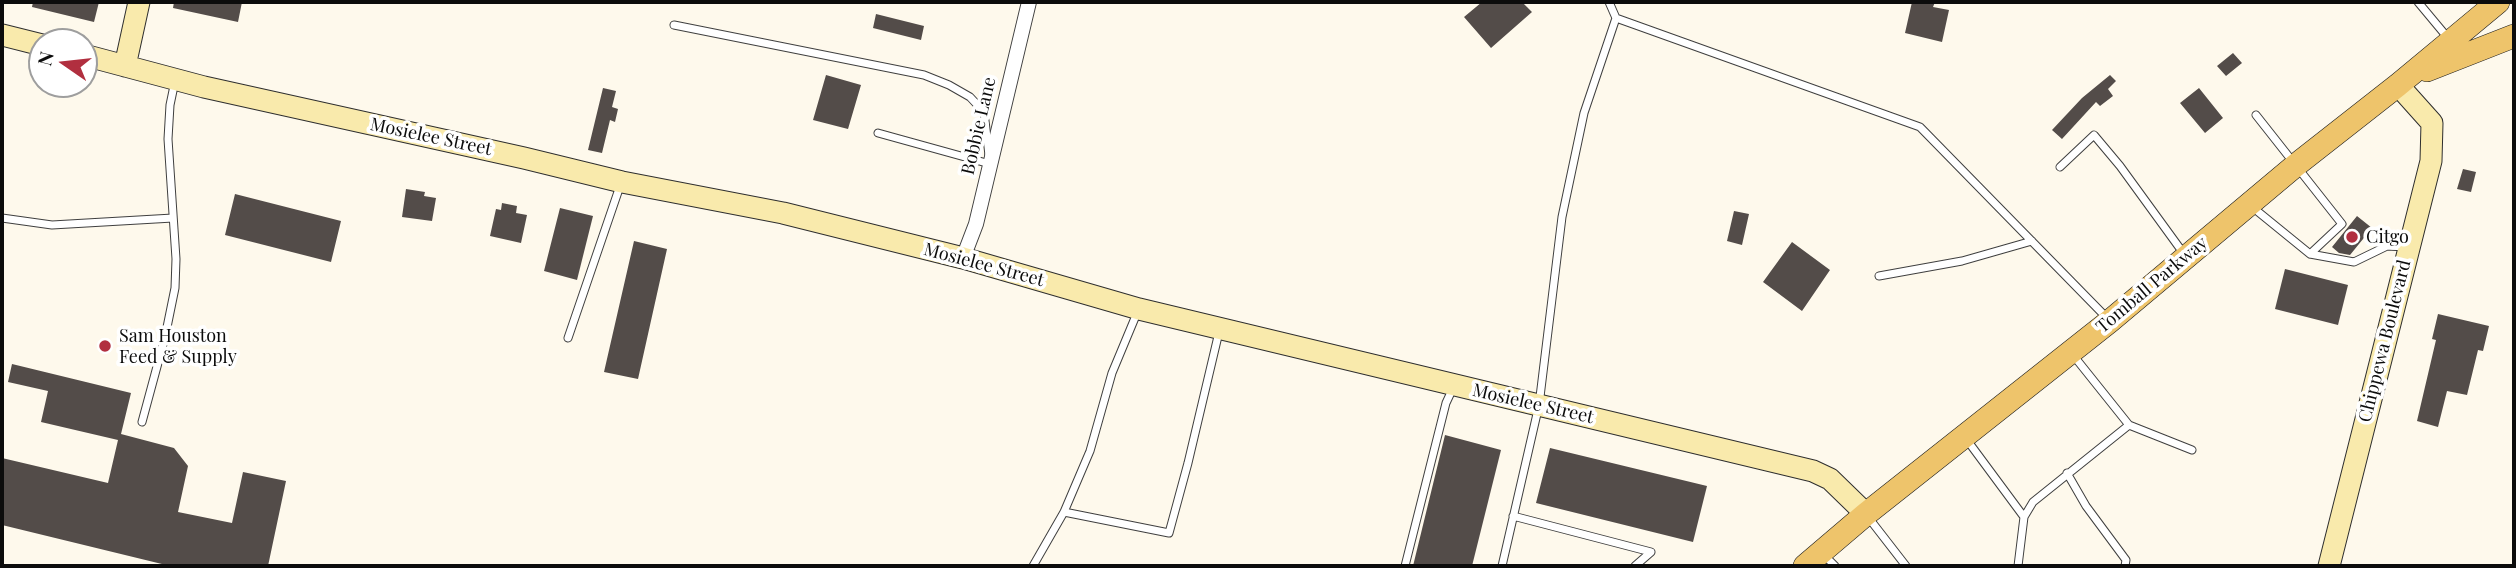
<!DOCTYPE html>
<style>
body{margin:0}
#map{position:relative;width:2516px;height:568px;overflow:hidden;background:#fef9ec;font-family:"Playfair Display",serif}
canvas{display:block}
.frame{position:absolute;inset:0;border:4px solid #0c0c0c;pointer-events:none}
.north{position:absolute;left:28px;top:28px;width:70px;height:70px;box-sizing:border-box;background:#fff;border:2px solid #9e9e9e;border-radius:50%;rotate:284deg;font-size:19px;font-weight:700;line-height:28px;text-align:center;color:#0c0c0c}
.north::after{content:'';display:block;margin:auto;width:24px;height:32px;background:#b12f3f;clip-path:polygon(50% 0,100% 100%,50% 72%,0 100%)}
</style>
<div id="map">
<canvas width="2516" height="568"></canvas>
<div class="frame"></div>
<div class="north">N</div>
</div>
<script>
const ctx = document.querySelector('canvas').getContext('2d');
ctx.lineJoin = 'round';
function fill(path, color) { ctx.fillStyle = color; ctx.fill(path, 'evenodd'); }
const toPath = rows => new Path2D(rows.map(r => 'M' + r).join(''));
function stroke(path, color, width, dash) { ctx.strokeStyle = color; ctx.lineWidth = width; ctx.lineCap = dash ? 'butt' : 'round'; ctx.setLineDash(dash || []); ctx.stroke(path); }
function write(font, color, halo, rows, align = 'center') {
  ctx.font = font + ' "Playfair Display",serif'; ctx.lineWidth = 7; ctx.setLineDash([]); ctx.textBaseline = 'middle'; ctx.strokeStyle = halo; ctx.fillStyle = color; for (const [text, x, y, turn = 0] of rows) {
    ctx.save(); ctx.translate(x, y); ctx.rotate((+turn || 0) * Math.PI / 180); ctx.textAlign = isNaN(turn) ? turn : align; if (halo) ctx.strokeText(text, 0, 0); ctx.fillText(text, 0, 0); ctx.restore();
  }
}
const building = toPath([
 [33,2,99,2,94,22,32,7],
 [174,2,242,2,238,22,173,8],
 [1482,2,1522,2,1532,12,1491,48,1464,17],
 [1912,2,1935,2,1933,7,1949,10,1942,42,1905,33],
 [876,14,924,26,921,40,873,28],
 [2233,53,2242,63,2226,76,2217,66],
 [826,75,861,85,848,129,813,120],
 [2110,75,2116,81,2108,89,2113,96,2100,106,2096,102,2062,139,2052,130,2082,98],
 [603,88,616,91,612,107,618,109,615,122,610,120,602,153,588,150],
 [2199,88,2223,118,2205,133,2180,103],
 [2463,169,2476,172,2471,192,2457,189],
 [406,189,425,192,424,196,436,198,432,221,402,217],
 [235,194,341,221,331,262,225,235],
 [502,203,517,206,516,213,527,215,521,243,490,236,496,209,501,210],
 [560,208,593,216,577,280,544,271],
 [1734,211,1749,214,1742,245,1727,241],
 [2357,216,2372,228,2350,255,2339,253,2332,247],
 [634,241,667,249,638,379,604,372],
 [1792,242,1830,270,1802,311,1763,282],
 [2285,269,2348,285,2338,325,2275,309],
 [2438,314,2489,326,2483,351,2478,350,2467,395,2447,391,2438,427,2417,421,2436,340,2432,339],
 [12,364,131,393,121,434,174,448,188,466,178,512,232,523,243,472,286,481,268,566,166,565,2,525,2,458,108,483,118,440,41,422,48,391,8,382],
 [1445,435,1501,450,1472,566,1413,566],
 [1550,448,1707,486,1693,542,1536,503]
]);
const lane = toPath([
 [1609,2,1616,18,1920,127,2107,318],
 [2418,2,2448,38],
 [674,25,924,75,949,85,970,97,984,112,990,164,878,133],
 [2060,167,2094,135,2120,166,2184,254],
 [2251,206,2310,254,2342,224,2256,115],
 [2,218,52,225,173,218],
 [2310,254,2354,262,2387,246,2406,247],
 [1879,276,1962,261,2032,241],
 [568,338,620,186],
 [142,422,165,337,175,288,176,259,168,139,170,105,175,81],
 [2129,425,2192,450],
 [1967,440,2024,517],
 [2067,473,2086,506,2126,560,2125,566],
 [1064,512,1169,533,1188,463,1219,332],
 [1513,516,1651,552,1635,566],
 [1868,517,1906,566],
 [1823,554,1835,566],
 [1033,566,1064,512,1090,451,1112,373,1137,313],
 [1405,566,1446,403,1453,388],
 [1502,566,1539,405,1562,217,1584,113,1616,18],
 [2018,566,2024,517,2033,502,2129,425,2073,355]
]);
const street = toPath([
 [963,258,976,224,1029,2]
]);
const secondary = toPath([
 [2,35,42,45],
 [84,55,204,87,524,158,622,182,783,213,963,258,1139,309,1813,471,1830,479,1866,514],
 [125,66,139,2],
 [2329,566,2431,161,2432,123,2398,85]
]);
const primary = toPath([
 [2427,70,2514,36],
 [1805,566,1866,514,2110,321,2296,165,2398,85,2498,2]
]);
const markers = [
 [2352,237,7,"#b12f3f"],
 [105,346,7,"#b12f3f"]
];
const streetNames = [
 ["Bobbie Lane",979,126,-77],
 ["Mosielee Street",431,137,12],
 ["Mosielee Street",984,265,15],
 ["Tomball Parkway",2152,285,-40],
 ["Chippewa Boulevard",2385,341,-76],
 ["Mosielee Street",1533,404,13]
];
const poiNames = [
 ["Citgo",2366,237],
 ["Sam Houston",119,336],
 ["Feed & Supply",119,357]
];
fill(building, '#534c49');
stroke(lane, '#3f3f3f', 9);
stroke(street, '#3f3f3f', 16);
stroke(secondary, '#2e2e2e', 23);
stroke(primary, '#1d1d1d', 24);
stroke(lane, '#fff', 7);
stroke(street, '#fff', 14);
stroke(secondary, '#f9eaac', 21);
stroke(primary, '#eec46b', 23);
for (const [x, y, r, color] of markers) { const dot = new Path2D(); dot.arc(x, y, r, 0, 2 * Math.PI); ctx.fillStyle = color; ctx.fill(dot); stroke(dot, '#fff', 2.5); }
write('18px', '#0c0c0c', '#fff', streetNames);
write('18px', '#0c0c0c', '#fff', poiNames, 'left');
</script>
